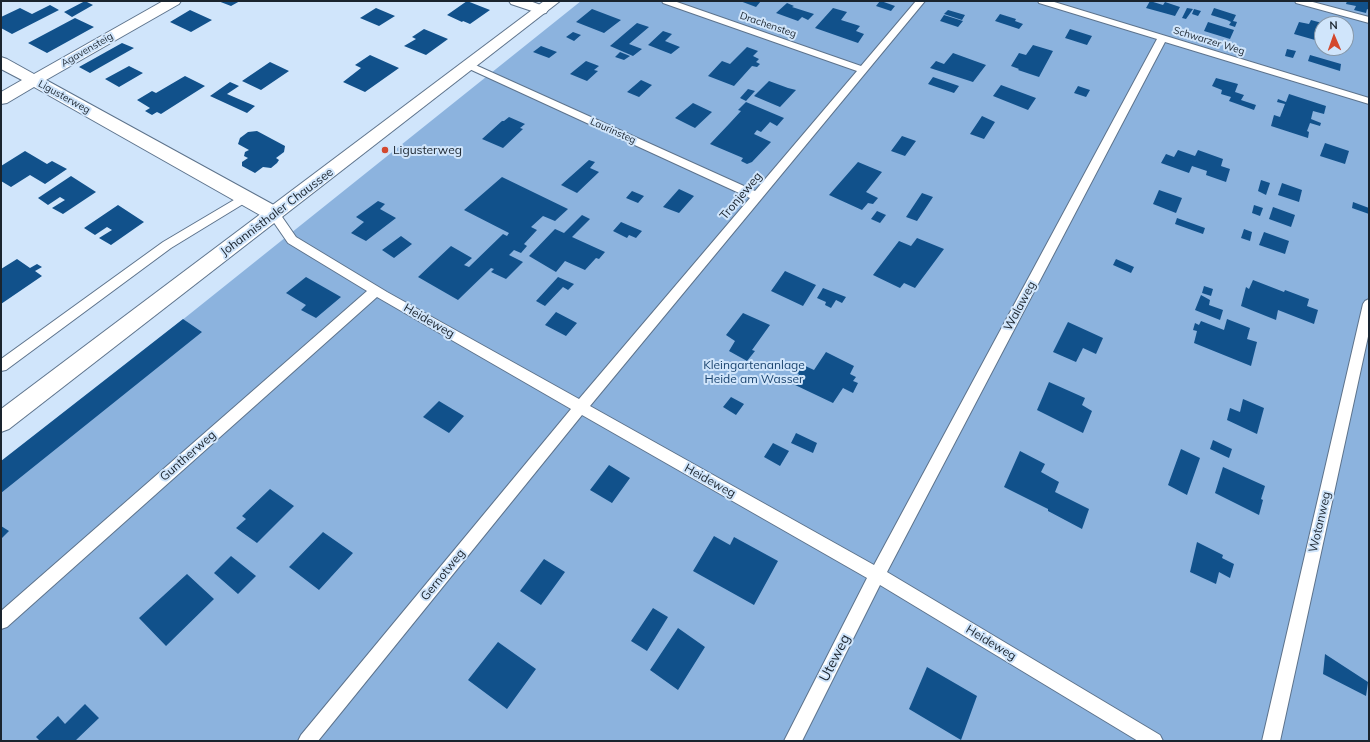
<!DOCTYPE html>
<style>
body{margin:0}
#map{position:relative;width:1370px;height:742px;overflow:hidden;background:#d0e5fb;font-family:Mulish,sans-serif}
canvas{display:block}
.frame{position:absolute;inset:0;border:2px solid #1a242e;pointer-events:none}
.north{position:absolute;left:1314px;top:16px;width:40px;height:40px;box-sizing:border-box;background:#d0e5fb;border:1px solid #8798a9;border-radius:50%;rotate:358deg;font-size:11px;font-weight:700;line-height:16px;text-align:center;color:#1a242e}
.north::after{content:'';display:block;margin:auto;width:14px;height:18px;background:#d3482e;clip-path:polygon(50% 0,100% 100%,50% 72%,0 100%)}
</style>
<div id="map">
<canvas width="1370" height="742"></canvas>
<div class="frame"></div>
<div class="north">N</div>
</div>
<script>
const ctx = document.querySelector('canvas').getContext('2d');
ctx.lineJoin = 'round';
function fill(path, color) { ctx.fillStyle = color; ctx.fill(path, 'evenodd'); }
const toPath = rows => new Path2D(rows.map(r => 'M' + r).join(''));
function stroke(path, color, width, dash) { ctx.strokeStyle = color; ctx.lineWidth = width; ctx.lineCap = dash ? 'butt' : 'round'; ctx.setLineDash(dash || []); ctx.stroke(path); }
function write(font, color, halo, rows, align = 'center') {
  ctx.font = font + ' Mulish,sans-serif'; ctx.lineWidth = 4; ctx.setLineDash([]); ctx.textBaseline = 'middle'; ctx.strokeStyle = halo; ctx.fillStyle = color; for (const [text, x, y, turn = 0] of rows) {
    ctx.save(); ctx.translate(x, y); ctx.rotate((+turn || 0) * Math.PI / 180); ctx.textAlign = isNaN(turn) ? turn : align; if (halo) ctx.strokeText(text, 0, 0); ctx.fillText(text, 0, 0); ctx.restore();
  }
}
const green = toPath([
 [581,1,1369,1,1369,741,1,741,1,465],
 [1322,24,1346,24,1346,48,1322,48]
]);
const building = toPath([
 [85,1,93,5,72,17,64,12],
 [218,1,240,1,231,6],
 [467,1,490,10,470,24,463,21,462,22,447,15],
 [740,1,761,1,756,7],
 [880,1,881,1,895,6,891,11,876,6],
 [1150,1,1163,5,1165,2,1180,7,1175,16,1146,8],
 [1347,1,1369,1,1369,10,1367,9,1366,13,1354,10,1356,6,1346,4],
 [787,3,794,6,792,7,814,14,808,20,802,17,798,21,776,13],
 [50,5,59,10,12,34,1,28,1,17,20,8,32,14],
 [376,8,395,16,379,26,360,18],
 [833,8,847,12,841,20,860,26,856,31,864,34,858,43,815,28],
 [1187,8,1193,9,1186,19,1182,18],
 [1214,8,1236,15,1233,21,1237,22,1235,27,1229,25,1231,22,1227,20,1211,15],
 [592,9,621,20,604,33,576,22],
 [1194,9,1201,11,1198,16,1192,14],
 [190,10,212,20,191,32,170,22],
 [948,10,965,15,962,20,944,14],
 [1000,14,1016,19,1015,21,1023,24,1019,29,995,21],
 [944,15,963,21,958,27,940,21],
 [75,18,94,27,47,53,28,43],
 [1311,20,1322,23,1322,42,1294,34,1299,22,1309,24],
 [1208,22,1234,30,1230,39,1204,31],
 [637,23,649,27,629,44,642,49,633,56,610,46],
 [424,29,448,39,426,55,404,46,416,39,412,37],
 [1070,29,1092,36,1087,45,1065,38],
 [663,31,672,34,665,41,680,47,671,54,648,45],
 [573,32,581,35,574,41,566,37],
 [122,43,134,48,90,73,79,67],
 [1033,45,1053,51,1039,77,1018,70,1019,69,1011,66,1019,53,1026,55],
 [541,46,557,52,549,58,533,52],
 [747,47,758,51,753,56,759,59,756,62,760,64,757,67,752,66,734,86,708,76,722,61,730,64],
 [1287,49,1296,51,1293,58,1285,56],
 [620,52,630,56,624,60,615,57],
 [953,53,986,65,973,82,930,68,936,61,944,64],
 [370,55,399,68,365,92,343,82,361,68,355,65],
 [1310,55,1341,64,1340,71,1308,61],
 [586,61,599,66,594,70,598,71,587,81,570,74],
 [270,62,289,71,261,90,242,81],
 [129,66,143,73,119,87,105,79],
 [185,76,205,86,161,114,157,112,152,115,145,111,150,108,137,100,152,91,156,93],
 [933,77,959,86,954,93,928,84],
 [1216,78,1238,84,1235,92,1244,95,1241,100,1256,105,1254,110,1229,101,1231,97,1221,94,1222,90,1212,86],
 [641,80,652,85,639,97,627,92],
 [769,81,788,88,796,90,780,107,754,96],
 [230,82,239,86,227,94,255,106,247,113,210,96],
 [1001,85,1036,98,1028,110,993,96],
 [1078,86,1090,90,1086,97,1074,93],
 [748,89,755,91,746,101,740,98],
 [1289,94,1326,106,1324,114,1313,111,1311,119,1321,123,1320,126,1310,123,1307,131,1309,132,1308,138,1271,126,1274,115,1280,117,1285,104,1277,102,1278,99,1286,102],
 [746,102,784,118,777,126,770,122,761,132,757,130,754,134,771,142,752,162,747,164,741,161,743,158,710,144,729,124,741,111,738,110],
 [693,103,712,112,695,128,675,118],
 [982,116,995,122,984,139,970,134],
 [509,117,525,124,520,128,523,129,503,148,482,139,502,121,504,121],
 [257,131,285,146,284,152,276,158,279,160,277,163,271,168,263,167,255,173,242,166,242,162,248,158,244,156,245,152,249,150,238,144,240,138,248,132],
 [902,136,916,141,905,156,891,151],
 [1325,143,1349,151,1345,164,1320,156],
 [1178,150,1195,156,1198,150,1223,159,1221,166,1230,169,1226,182,1206,175,1207,171,1192,166,1189,173,1161,163,1166,154,1174,157],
 [25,151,47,164,52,161,67,169,45,184,30,175,11,187,1,181,1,166],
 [589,160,595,162,590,168,599,172,577,193,561,185],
 [858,162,882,172,866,192,878,198,873,204,868,203,862,210,829,195],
 [71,176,96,192,63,214,52,208,65,200,60,197,48,205,38,198],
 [502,177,568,209,555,221,543,216,531,227,537,230,524,244,527,246,521,253,514,250,509,255,523,262,506,279,491,272,494,269,491,268,458,300,418,277,451,246,472,258,464,265,469,267,503,234,507,236,509,233,464,210],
 [1261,180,1270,183,1266,195,1258,191],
 [1282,183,1302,190,1299,202,1278,195],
 [679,189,694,196,679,213,663,207],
 [1159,190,1182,198,1176,213,1153,204],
 [632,191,644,196,638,203,626,198],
 [922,193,933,197,917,221,906,217],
 [378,201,385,204,380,209,396,218,366,241,351,233,364,222,356,217],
 [1353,202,1369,208,1369,214,1352,208],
 [118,205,144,222,111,245,99,238,112,230,107,227,95,235,84,228],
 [1254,205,1263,208,1260,216,1252,213],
 [1273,207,1295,215,1291,227,1269,219],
 [877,211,886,215,880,223,871,219],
 [582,215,590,219,572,237,605,252,599,259,596,258,585,270,565,261,556,272,529,256,555,229,564,233],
 [1177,218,1205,228,1203,234,1175,224],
 [621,222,642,231,636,238,629,235,627,238,613,231],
 [1244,229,1252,232,1250,241,1241,238],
 [1264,232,1289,241,1285,254,1259,245],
 [401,236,412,244,394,258,382,250],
 [917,238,944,249,915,288,904,283,900,288,873,275,899,241,911,246],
 [17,259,30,268,37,264,42,267,35,271,42,276,1,304,1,269],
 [1116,259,1134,267,1131,273,1113,265],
 [785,271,816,285,803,306,771,291],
 [306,277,341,297,316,318,301,310,306,305,286,293],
 [558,277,574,284,568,290,563,287,545,306,536,301],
 [1253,280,1284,292,1285,290,1309,299,1307,306,1318,310,1314,324,1278,310,1276,320,1241,306,1246,287,1249,289],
 [1204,286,1213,289,1211,296,1202,293],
 [823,288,846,297,842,303,836,300,831,308,825,305,826,302,817,298],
 [1201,295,1210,300,1209,305,1223,310,1220,320,1195,310],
 [556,312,577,323,566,336,545,325],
 [743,313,770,325,752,350,755,351,747,361,729,351,735,341,726,335],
 [183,319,202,332,1,493,1,461],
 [1227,319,1250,328,1247,339,1257,342,1251,366,1194,343,1197,331,1193,330,1195,323,1199,325,1201,321,1224,330],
 [1068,322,1103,338,1096,354,1083,348,1076,362,1053,352],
 [826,352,854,366,850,374,856,377,853,381,858,383,853,393,843,388,833,403,793,384,799,374,795,372,801,364,814,370],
 [1049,382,1085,398,1082,405,1092,411,1083,433,1037,410],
 [731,397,744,404,736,415,723,407],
 [1243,399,1264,408,1257,434,1227,420,1230,408,1240,412],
 [439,401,464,416,449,433,423,417],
 [796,433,817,443,813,453,791,443],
 [1213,440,1232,449,1229,458,1210,449],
 [773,443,789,451,780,466,764,457],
 [1181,449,1200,458,1187,495,1168,485],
 [1020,451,1045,464,1041,472,1059,482,1055,492,1089,509,1082,529,1048,511,1048,509,1004,487],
 [609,465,630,478,612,503,590,490],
 [1223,467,1265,486,1261,499,1263,500,1259,515,1215,493],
 [270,489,294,506,257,543,236,528,246,519,242,516],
 [1,526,9,531,1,539],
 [323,532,353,553,319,590,289,567],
 [714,536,730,545,734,537,778,561,754,605,693,571],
 [1197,542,1223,555,1222,558,1234,564,1230,578,1219,572,1216,584,1190,572],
 [231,556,256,576,238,594,214,573],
 [544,559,565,572,541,605,520,591],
 [187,574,214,599,166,646,139,618],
 [653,608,668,617,647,651,631,641],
 [678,628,705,647,678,690,650,670],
 [498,642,536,669,507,709,468,680],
 [1325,654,1368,682,1366,696,1323,674],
 [927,667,977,696,961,740,909,709],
 [85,704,99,718,75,741,40,741,36,737,58,716,65,724]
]);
const service = toPath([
 [662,1,674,1,861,66,916,1,925,1,590,406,874,565,1157,39,1039,3,1038,1,1051,1,1369,98,1369,104,1165,42,887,572,1160,735,1163,741,1138,741,880,585,802,741,784,741,867,578,582,415,318,741,298,741,301,735,571,409,377,297,7,627,1,629,1,611,367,291,288,243,268,214,270,211,278,211,296,237,387,292,579,399,750,198,465,67,463,65,465,63,471,63,755,191,857,71,663,3,662,1],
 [1295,1,1309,1,1369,17,1369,23,1296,3,1295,1],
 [244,194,248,195,250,198,248,201,171,248,6,370,1,371,1,359,163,242,244,194],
 [1369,299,1369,332,1280,741,1262,741,1363,304,1365,301,1369,299]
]);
const minor = toPath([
 [163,1,181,1,179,4,46,80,281,209,283,214,281,219,274,221,267,219,34,87,7,103,1,104,1,92,22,80,1,69,1,57,7,59,34,74,163,1],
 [509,1,530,1,546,7,548,10,546,13,541,14,511,4,509,1]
]);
const tertiary = toPath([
 [544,1,560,1,9,429,1,432,1,409,544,1]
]);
const markers = [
 [385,150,4,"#d3482e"]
];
const farStreetnames = [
 ["Drachensteg",768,25,19],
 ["Schwarzer Weg",1209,41,17],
 ["Agavensteig",87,50,-30],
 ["Ligusterweg",64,97,29],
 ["Laurinsteg",613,131,24]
];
const poiNames = [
 ["Ligusterweg",393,150]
];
const streetNames = [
 ["Tronjeweg",741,196,-50],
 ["Johannisthaler Chaussee",277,212,-37],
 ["Walaweg",1020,306,-62],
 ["Heideweg",429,321,30],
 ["Guntherweg",188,456,-41],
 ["Heideweg",710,481,29],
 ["Wotanweg",1320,522,-77],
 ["Gernotweg",443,575,-51],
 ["Heideweg",991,643,31]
];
const parkNames = [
 ["Kleingartenanlage",754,365],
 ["Heide am Wasser",754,379]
];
const nearStreetnames = [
 ["Uteweg",835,658,-63]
];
fill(green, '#8cb3de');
fill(building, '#11518b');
stroke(service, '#5d738c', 2);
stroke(minor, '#5d738c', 2);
stroke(tertiary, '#5d738c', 2);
fill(service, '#fff');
fill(minor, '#fff');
fill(tertiary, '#fff');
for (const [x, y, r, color] of markers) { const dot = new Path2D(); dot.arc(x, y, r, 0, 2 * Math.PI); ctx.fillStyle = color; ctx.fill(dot); stroke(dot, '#d0e5fb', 1.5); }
write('10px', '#1a242e', '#d0e5fb', farStreetnames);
write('12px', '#1a242e', '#d0e5fb', poiNames, 'left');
write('12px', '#1a242e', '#d0e5fb', streetNames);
write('12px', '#1a446f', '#d0e5fb', parkNames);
write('14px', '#1a242e', '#d0e5fb', nearStreetnames);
</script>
